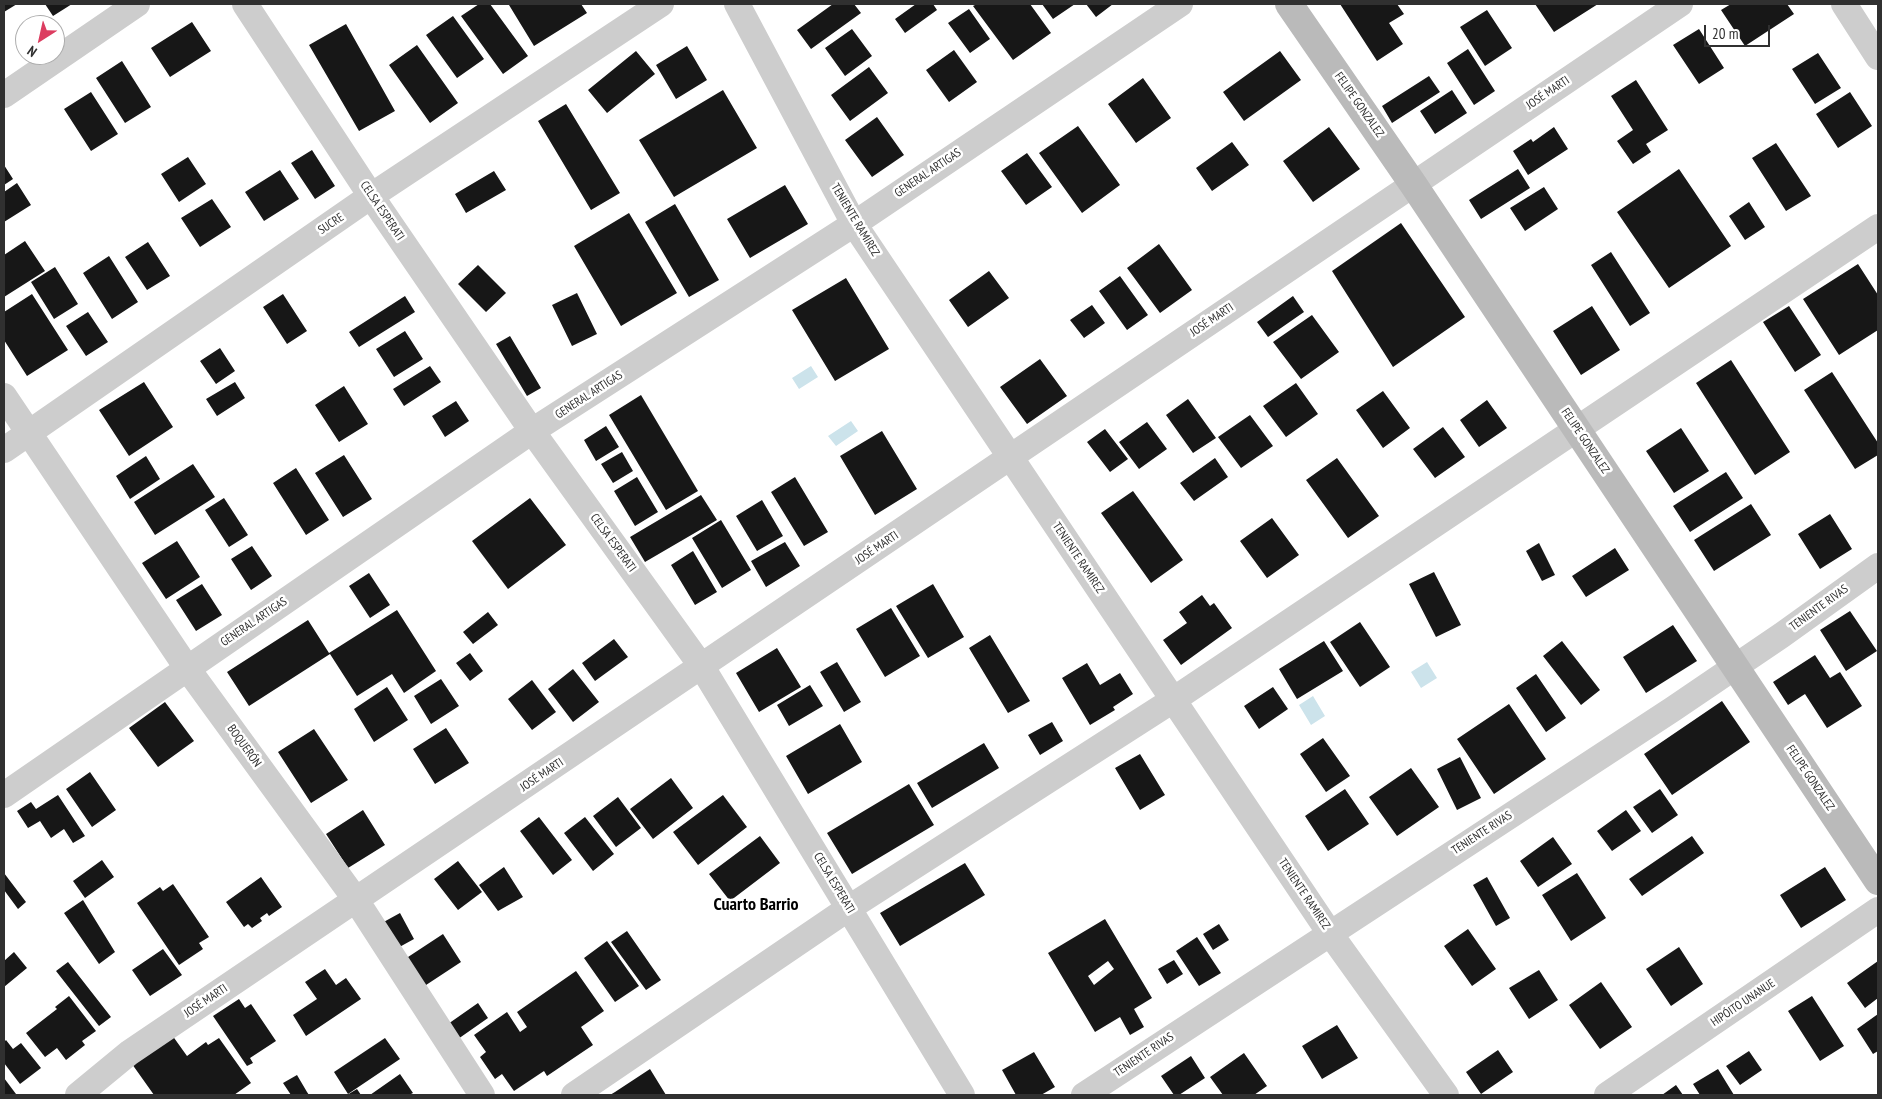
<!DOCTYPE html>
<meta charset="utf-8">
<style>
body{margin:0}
#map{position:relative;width:1882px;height:1099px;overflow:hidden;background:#fff;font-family:"PT Sans Narrow",sans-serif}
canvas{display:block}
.frame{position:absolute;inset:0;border:5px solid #303030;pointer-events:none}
.north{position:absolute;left:15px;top:15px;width:50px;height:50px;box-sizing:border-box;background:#fff;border:1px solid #acacac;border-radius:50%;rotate:215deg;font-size:14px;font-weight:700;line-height:20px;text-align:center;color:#303030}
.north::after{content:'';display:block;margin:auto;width:18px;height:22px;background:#dc3d60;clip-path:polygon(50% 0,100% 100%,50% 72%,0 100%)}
.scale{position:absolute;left:1704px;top:25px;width:66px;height:22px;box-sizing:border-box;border:2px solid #303030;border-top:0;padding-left:6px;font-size:15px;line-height:18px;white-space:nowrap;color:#303030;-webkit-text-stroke:4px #fff;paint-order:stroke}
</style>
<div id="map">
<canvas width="1882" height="1099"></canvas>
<div class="frame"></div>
<div class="north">N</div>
<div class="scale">20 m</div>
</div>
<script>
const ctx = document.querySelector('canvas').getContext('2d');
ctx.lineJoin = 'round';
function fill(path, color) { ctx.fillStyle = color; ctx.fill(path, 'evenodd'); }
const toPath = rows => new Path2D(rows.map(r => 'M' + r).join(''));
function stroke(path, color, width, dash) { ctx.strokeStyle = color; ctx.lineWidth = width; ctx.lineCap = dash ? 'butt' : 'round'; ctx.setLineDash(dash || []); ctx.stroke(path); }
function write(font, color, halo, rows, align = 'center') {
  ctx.font = font + ' "PT Sans Narrow",sans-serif'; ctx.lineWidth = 5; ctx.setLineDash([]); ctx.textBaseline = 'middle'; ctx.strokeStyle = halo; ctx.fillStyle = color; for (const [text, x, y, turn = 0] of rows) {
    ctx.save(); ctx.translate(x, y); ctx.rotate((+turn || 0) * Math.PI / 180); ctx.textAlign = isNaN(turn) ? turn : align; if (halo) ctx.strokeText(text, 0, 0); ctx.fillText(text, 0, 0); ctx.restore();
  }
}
const water = toPath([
 [811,366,818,377,799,389,792,378],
 [851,421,858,431,836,446,828,436],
 [1427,662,1437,678,1421,688,1411,672],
 [1313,696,1325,716,1311,725,1299,705]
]);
const building = toPath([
 [4,4,17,4,4,12],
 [45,4,72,4,53,16],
 [479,4,490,4,528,56,503,74,461,16],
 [511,4,581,4,587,13,534,46,509,5],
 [833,4,854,4,861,13,811,49,797,30],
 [916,4,933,4,937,10,905,33,895,19],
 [977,4,1030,4,1051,33,1013,60,973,6],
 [1042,4,1075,4,1053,19],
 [1086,4,1113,4,1096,17],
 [1340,4,1397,4,1404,14,1389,23,1403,44,1377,61],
 [1535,4,1598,4,1554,32],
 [1731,4,1787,4,1794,14,1745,46,1721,10],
 [969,9,990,39,970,53,948,23],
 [1487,10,1512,48,1485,66,1460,27],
 [453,16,484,59,457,78,426,35],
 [192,22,211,51,170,77,151,48],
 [346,24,395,111,359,131,309,45],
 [852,29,872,56,845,76,825,48],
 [1699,29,1724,68,1699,84,1673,45],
 [417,45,458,103,430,123,389,65],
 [687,46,707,80,676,99,656,65],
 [1468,49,1495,91,1474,105,1447,63],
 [954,50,977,82,949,102,926,70],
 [636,51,655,74,607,113,588,90],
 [1280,51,1301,80,1244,121,1223,92],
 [1818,53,1841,88,1815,104,1792,69],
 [122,61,151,107,125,123,96,78],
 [869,67,888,93,850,121,831,95],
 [1429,76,1440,92,1392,123,1382,106],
 [1143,78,1171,118,1136,143,1108,104],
 [1636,80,1668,130,1646,144,1651,152,1633,164,1617,141,1633,130,1611,96],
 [723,90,757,148,674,197,639,140],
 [1452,90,1467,113,1435,134,1420,111],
 [91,92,118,134,91,151,64,109],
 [1850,92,1872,126,1838,148,1816,114],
 [566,104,620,193,591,210,538,121],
 [877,117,904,155,872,177,845,140],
 [1078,126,1120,185,1082,213,1039,153],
 [1329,127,1360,169,1313,202,1283,161],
 [1554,127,1568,149,1528,175,1513,151,1531,139,1533,142],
 [1232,142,1249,165,1212,191,1196,168],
 [1776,143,1811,196,1786,211,1752,158],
 [312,150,335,186,315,199,291,163],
 [1027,153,1052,187,1026,205,1001,171],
 [188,157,206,184,179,202,161,174],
 [4,165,13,179,4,185],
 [1518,169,1530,188,1481,219,1469,200],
 [1679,169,1731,246,1669,288,1617,212],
 [280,170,299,199,264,221,245,192],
 [494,171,506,190,466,213,455,194],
 [17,183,31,205,4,222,4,192],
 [785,185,808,224,750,258,727,219],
 [1544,187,1558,209,1525,231,1510,208],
 [212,199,231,227,200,247,181,218],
 [1749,202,1765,227,1745,240,1729,216],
 [675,204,719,280,689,297,645,222],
 [629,213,677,293,621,326,574,246],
 [1401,223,1465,317,1393,367,1332,271],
 [25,241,45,271,4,297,4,255],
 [148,242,170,276,147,290,125,257],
 [1159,244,1192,290,1160,313,1127,268],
 [1611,252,1650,313,1630,326,1591,265],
 [109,256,138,302,112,319,83,273],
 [1858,264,1878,295,1878,330,1839,355,1803,299],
 [478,265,506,293,486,312,458,284],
 [55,267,78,304,54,319,31,282],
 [989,271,1009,298,968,327,949,300],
 [1120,276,1148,315,1127,330,1099,291],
 [846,278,889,349,835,381,792,310],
 [577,293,597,334,572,346,552,305],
 [32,294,68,350,27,376,4,340,4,312],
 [283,294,307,331,287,344,263,307],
 [405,296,415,312,359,347,349,332],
 [1293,296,1304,312,1268,337,1257,322],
 [1092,305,1105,323,1084,338,1070,320],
 [1592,306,1620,350,1581,375,1553,331],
 [1789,306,1821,355,1795,372,1763,322],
 [88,312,108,342,86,356,66,326],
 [1312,315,1339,352,1301,379,1273,342],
 [405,331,423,359,394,377,376,349],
 [510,336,541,388,527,396,496,344],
 [220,348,235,371,216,384,200,361],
 [1040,359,1067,396,1027,424,1000,387],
 [1731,360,1790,452,1755,475,1696,383],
 [430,366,441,382,404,406,393,389],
 [1832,372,1878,443,1878,455,1855,469,1804,390],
 [144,382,173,427,129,456,99,410],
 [235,382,245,398,217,416,206,399],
 [1296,383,1318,414,1286,437,1263,406],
 [344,386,368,424,339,442,315,405],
 [1383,391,1410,428,1383,448,1356,410],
 [641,395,698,491,666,510,609,415],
 [1188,399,1216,438,1193,453,1166,415],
 [1487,400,1507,428,1479,447,1460,420],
 [456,401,469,421,445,437,432,416],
 [1250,415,1273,446,1241,468,1218,437],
 [1147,422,1167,449,1139,469,1119,442],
 [606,426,619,447,596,461,584,440],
 [1443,427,1465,457,1435,478,1413,449],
 [1681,428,1709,471,1674,493,1646,451],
 [1105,429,1128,459,1110,472,1087,442],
 [882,431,917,489,875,515,840,456],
 [622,452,633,471,613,483,601,464],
 [344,455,372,499,343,517,315,473],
 [146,456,160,479,130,499,116,476],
 [1215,458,1228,477,1194,501,1180,483],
 [1337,458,1379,516,1348,538,1306,480],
 [193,464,215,497,155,535,134,502],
 [296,468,329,520,306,535,273,483],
 [1726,472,1743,498,1690,532,1673,506],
 [637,477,658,512,635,526,614,491],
 [795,477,828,532,804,546,771,492],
 [1133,491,1183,560,1151,583,1101,513],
 [701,495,717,520,645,562,630,537],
 [224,498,248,535,229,547,205,510],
 [530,498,566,545,508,589,472,541],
 [762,500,783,536,757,551,736,516],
 [1751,504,1771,535,1714,571,1694,540],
 [1830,514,1852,549,1820,569,1798,534],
 [1272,518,1299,555,1267,578,1240,541],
 [721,520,751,570,722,588,692,538],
 [177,541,200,577,166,599,142,563],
 [785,542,800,566,766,587,751,561],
 [1539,543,1555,575,1542,581,1526,551],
 [252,546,272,576,251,590,231,559],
 [1615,548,1629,570,1586,597,1572,576],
 [693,551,717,592,695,605,671,565],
 [1434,572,1461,625,1436,637,1409,584],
 [369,573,390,605,370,618,349,586],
 [202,584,222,615,196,631,176,600],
 [933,584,964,637,928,658,896,606],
 [1202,595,1210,606,1214,603,1232,628,1181,665,1163,640,1187,623,1179,612],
 [891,608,920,656,885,677,856,629],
 [397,610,436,671,404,693,392,674,357,696,330,654,249,706,227,672,308,620,329,653],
 [1850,611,1877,651,1846,671,1820,630],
 [488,612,498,625,473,644,463,632],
 [1360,622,1390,667,1360,687,1330,642],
 [1673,625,1697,661,1646,693,1623,657],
 [990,635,1030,701,1008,713,969,648],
 [614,639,628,657,595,681,582,663],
 [1324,641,1343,671,1297,699,1279,669],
 [1562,641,1600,690,1581,705,1543,656],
 [777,648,801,687,759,712,736,673],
 [470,653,483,671,470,681,456,663],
 [1815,655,1830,678,1840,672,1862,706,1827,728,1805,694,1788,705,1773,682],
 [837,662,861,702,844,712,820,672],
 [1087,663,1100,685,1120,673,1133,694,1113,707,1115,710,1090,725,1062,678],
 [573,669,599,702,573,722,548,689],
 [1536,674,1566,718,1546,732,1516,688],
 [441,679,459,706,431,724,414,696],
 [532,680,556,712,532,730,508,699],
 [810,685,823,706,789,726,777,705],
 [387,687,408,720,374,742,354,709],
 [1273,687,1288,709,1259,729,1244,706],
 [1722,701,1750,742,1672,795,1644,754],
 [165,702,194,741,158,767,129,728],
 [1509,704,1546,759,1494,794,1457,739],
 [1052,722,1063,741,1040,755,1028,735],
 [840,724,862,762,808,794,786,756],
 [446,728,469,763,435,784,413,749],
 [314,729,348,780,311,803,278,752],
 [1323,738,1350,776,1326,792,1300,754],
 [984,743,999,768,932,808,917,783],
 [1140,754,1165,795,1140,810,1115,768],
 [1460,757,1481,798,1457,810,1437,769],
 [1411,768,1439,807,1397,836,1369,797],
 [90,772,116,810,92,827,66,789],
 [671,778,693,808,653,839,630,809],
 [909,784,934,825,852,874,827,833],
 [1345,789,1369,824,1328,851,1305,816],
 [1660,789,1678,815,1652,833,1633,807],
 [58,795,85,836,73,843,64,829,51,838,40,821,28,828,17,811,31,802,36,809],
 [723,795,747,827,698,865,673,832],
 [618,797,641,828,616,847,593,816],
 [363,810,385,845,348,868,326,834],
 [1626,810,1641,831,1612,851,1597,831],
 [539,817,572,860,553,875,520,831],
 [585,817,614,854,593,871,564,833],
 [760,836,780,863,730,901,709,874],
 [1692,836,1704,853,1642,896,1629,879],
 [1553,837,1572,864,1538,887,1520,861],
 [102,860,114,877,85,898,73,881],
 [458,861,482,892,458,910,434,879],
 [965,863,985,895,900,946,880,913],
 [504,867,523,897,498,911,479,885],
 [1825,867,1846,900,1801,928,1780,895],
 [4,873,26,902,18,909,4,890],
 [1577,873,1606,918,1571,941,1542,895],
 [261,877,282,907,269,916,267,913,260,918,262,921,252,928,248,924,244,927,226,902],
 [1487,877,1510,918,1496,926,1473,885],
 [173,884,209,937,199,943,203,949,179,965,137,903,160,887,163,891],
 [83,900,115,952,99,964,64,913],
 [400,913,414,939,394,950,380,924],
 [1105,919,1152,998,1134,1009,1144,1027,1130,1035,1120,1017,1095,1032,1048,953],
 [1108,961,1114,969,1094,985,1088,976],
 [1219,924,1229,940,1213,950,1203,934],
 [1468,929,1496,969,1472,986,1444,946],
 [627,931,661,980,646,990,611,942],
 [443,934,461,962,423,987,405,959],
 [1197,937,1221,973,1199,986,1176,951],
 [607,941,639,986,615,1002,584,958],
 [1679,947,1703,984,1671,1006,1646,969],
 [163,949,182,975,150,996,132,970],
 [14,952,27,968,4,987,4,961],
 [1174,960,1183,974,1167,984,1158,969],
 [1878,961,1878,998,1865,1008,1847,983],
 [68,962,111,1017,99,1026,56,971],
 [325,969,336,985,346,978,361,999,306,1036,293,1015,317,999,305,982],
 [1539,970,1558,1000,1529,1019,1509,988],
 [576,971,604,1011,581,1027,593,1045,547,1076,544,1071,514,1091,502,1074,495,1079,480,1057,486,1052,474,1035,507,1012,520,1032,527,1027,517,1012],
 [1601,982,1632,1027,1600,1049,1569,1005],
 [69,996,96,1031,82,1041,85,1045,66,1060,57,1048,45,1057,26,1033,57,1009,55,1007],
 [1812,996,1844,1046,1820,1061,1788,1011],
 [239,999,245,1008,251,1004,276,1041,250,1058,253,1063,247,1066,213,1016],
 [478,1003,488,1018,458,1039,448,1024],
 [1878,1014,1878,1051,1873,1054,1857,1029],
 [1337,1025,1358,1058,1322,1079,1302,1046],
 [172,1035,187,1056,206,1042,208,1045,219,1038,251,1083,234,1095,154,1095,132,1064],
 [385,1038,400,1059,348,1094,334,1072],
 [6,1040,13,1049,21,1043,41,1068,20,1084,4,1063,4,1042],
 [1498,1050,1513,1072,1481,1094,1466,1072],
 [1749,1051,1762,1070,1740,1085,1726,1066],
 [1034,1052,1055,1087,1041,1095,1016,1095,1002,1070],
 [1244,1053,1267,1086,1254,1095,1223,1095,1210,1077],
 [1191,1056,1205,1078,1179,1095,1174,1095,1161,1076],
 [650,1069,666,1095,610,1095,615,1092],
 [1718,1069,1734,1095,1700,1095,1693,1084],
 [400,1074,413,1093,409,1095,370,1095],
 [297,1075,307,1092,309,1095,291,1095,283,1083],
 [4,1078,16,1094,14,1095,4,1095],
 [1676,1085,1683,1095,1662,1095],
 [357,1089,361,1095,347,1095]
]);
const street = toPath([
 [245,4,371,196,532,431,702,667,962,1095],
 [737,4,854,224,1329,932,1446,1095],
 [1844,4,1878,57],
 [4,95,137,4],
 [4,396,187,668,356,900,482,1095],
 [4,450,371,196,661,4],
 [4,795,532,431,854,224,1180,4],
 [78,1095,129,1053,1680,4],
 [574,1095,849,908,1173,700,1878,227],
 [1084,1095,1673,709,1782,635,1878,566],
 [1607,1095,1878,910]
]);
const secondary = toPath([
 [1289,4,1413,184,1878,881]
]);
const streetNames = [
 ["JOSÉ MARTI",1548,93,-34],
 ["FELIPE GONZALEZ",1359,105,55],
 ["GENERAL ARTIGAS",928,173,-34],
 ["CELSA ESPERATI",382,211,56],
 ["TENIENTE RAMIREZ",855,220,59],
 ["SUCRE",331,224,-34],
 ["JOSÉ MARTI",1212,320,-34],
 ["GENERAL ARTIGAS",589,395,-33],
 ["FELIPE GONZALEZ",1585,441,56],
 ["CELSA ESPERATI",613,543,54],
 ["JOSÉ MARTI",877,548,-34],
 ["TENIENTE RAMIREZ",1078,558,56],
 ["TENIENTE RIVAS",1819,608,-36],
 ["GENERAL ARTIGAS",254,622,-34],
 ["BOQUERÓN",244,746,54],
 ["JOSÉ MARTI",542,775,-34],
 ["FELIPE GONZALEZ",1810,778,56],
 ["TENIENTE RIVAS",1482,833,-33],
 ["CELSA ESPERATI",834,883,59],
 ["TENIENTE RAMIREZ",1304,894,56],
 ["JOSÉ MARTI",206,1001,-34],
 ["HIPÓITO UNANUE",1743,1003,-34],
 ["TENIENTE RIVAS",1144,1055,-34]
];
const districtNames = [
 ["Cuarto Barrio",756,905]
];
fill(water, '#cce3eb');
fill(building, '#171717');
stroke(street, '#cdcdcd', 26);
stroke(secondary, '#bababa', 28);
write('12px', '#303030', '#fff', streetNames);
write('bold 18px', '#000', '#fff', districtNames);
</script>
